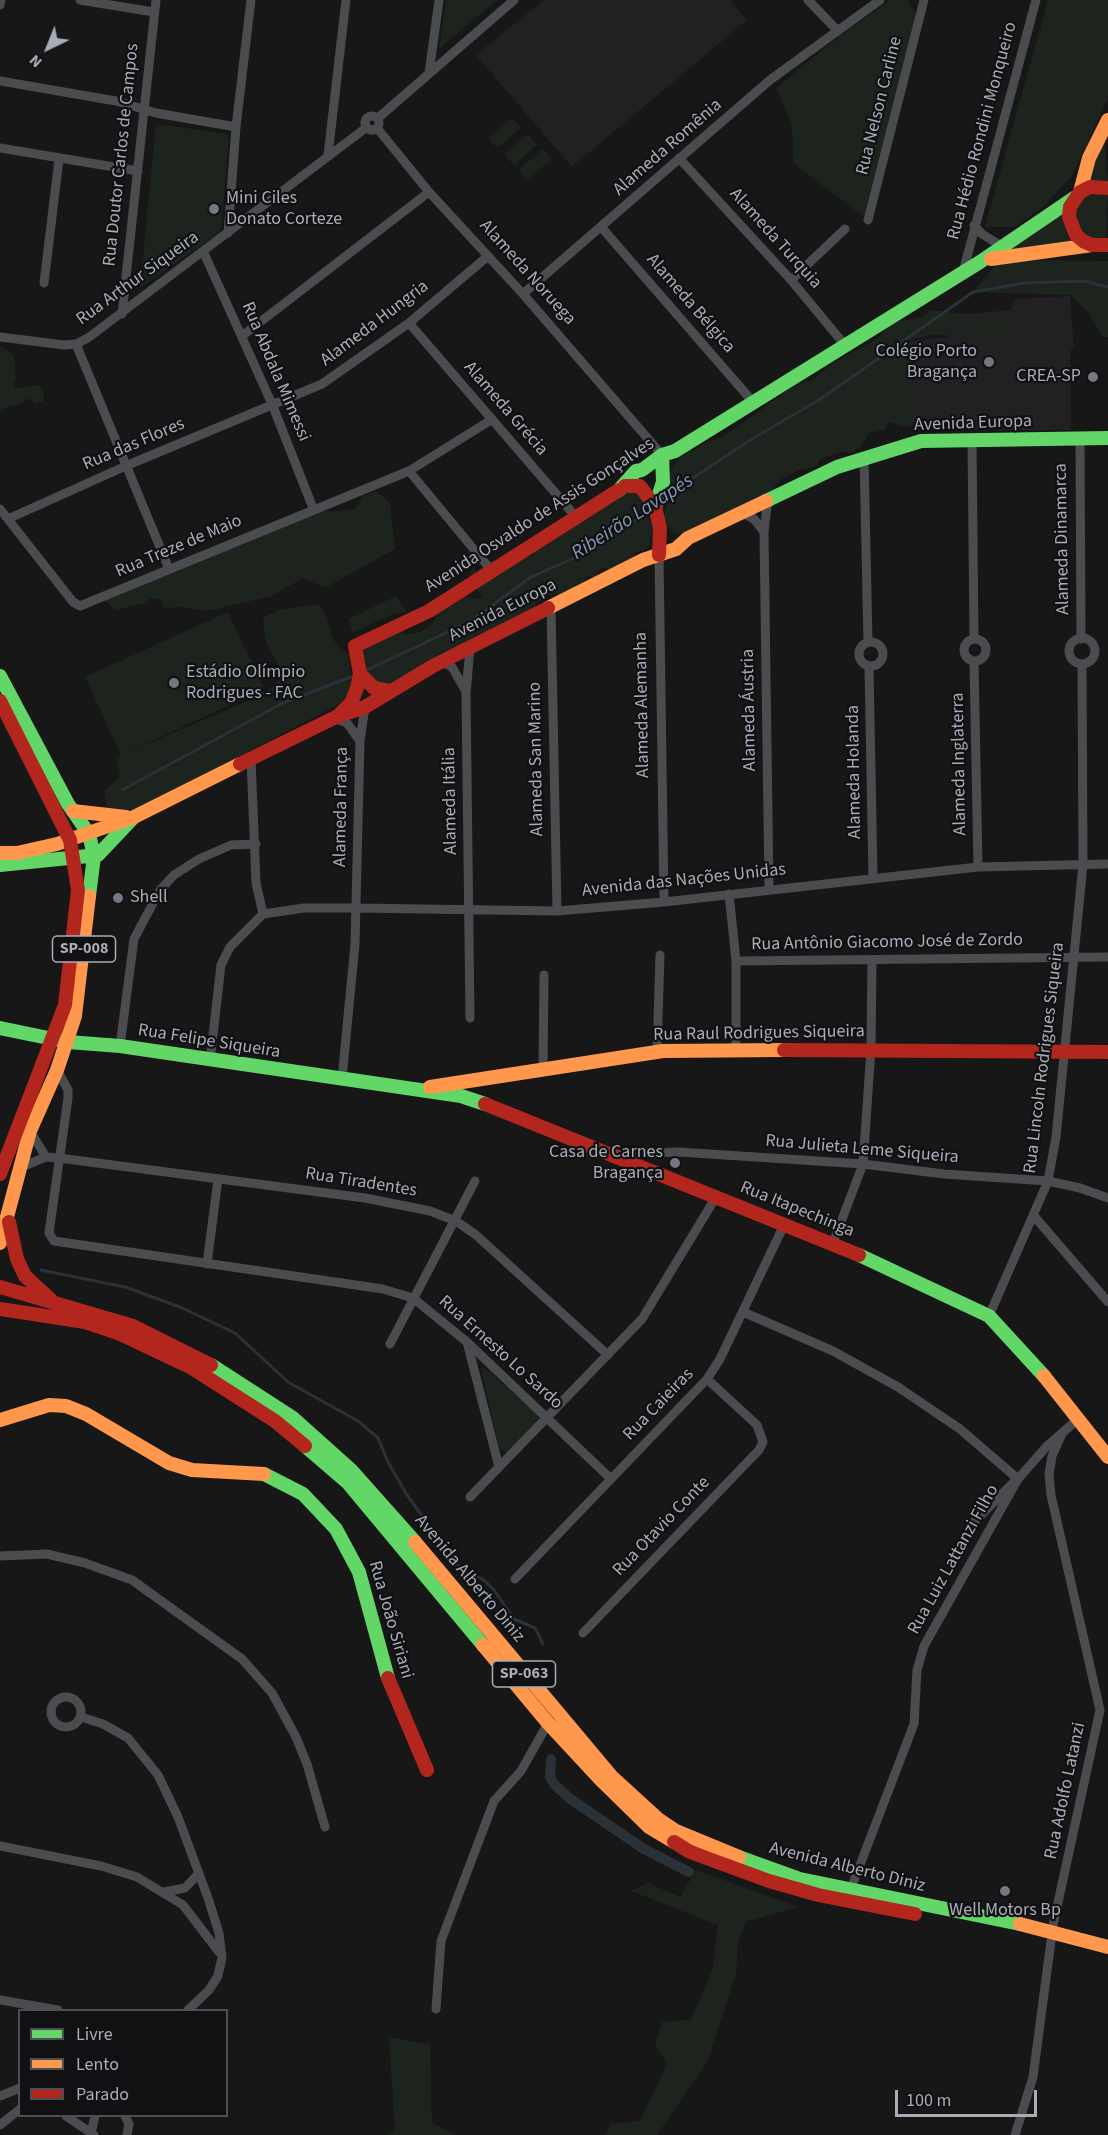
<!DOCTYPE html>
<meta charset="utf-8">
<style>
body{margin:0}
#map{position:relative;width:1108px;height:2135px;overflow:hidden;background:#171717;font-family:"Source Sans 3",sans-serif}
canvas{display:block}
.legend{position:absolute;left:18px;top:2009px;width:210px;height:108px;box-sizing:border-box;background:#111113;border:2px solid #4d4f55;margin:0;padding:8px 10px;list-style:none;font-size:18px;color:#a8adb8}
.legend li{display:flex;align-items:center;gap:12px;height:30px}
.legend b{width:30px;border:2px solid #4d4f55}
.north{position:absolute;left:18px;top:18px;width:60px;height:60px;-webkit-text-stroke:4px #111113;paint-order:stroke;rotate:223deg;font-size:16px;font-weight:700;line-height:24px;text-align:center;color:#a8adb8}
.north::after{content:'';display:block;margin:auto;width:21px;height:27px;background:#a8adb8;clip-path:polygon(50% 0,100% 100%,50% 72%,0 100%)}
.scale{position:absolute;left:895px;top:2090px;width:142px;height:27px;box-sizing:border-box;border:3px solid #a8adb8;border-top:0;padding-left:8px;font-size:18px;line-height:21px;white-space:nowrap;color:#a8adb8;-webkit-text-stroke:4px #111113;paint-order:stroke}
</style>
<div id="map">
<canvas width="1108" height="2135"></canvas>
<ul class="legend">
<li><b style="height:8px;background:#63d668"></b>Livre</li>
<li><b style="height:8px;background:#ff974d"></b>Lento</li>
<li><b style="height:8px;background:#b3261e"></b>Parado</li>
</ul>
<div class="north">N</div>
<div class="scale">100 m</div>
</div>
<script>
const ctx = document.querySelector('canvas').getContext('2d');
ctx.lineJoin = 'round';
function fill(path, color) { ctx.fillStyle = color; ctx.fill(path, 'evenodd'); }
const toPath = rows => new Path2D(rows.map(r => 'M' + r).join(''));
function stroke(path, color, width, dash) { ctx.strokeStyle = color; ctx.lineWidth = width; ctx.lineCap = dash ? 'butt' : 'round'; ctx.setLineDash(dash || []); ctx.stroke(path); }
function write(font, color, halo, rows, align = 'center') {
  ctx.font = font + ' "Source Sans 3",sans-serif'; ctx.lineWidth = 4.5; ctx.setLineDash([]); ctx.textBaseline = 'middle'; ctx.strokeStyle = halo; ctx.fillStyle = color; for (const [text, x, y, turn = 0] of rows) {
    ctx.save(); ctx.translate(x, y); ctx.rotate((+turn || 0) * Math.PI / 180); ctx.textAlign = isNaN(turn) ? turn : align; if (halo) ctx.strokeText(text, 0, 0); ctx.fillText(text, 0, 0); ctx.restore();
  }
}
const built = toPath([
 [544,0,730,0,747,20,572,167,476,55],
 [1070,296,1074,348,1070,351,1071,430,916,431,916,412,910,403,899,351,906,341,952,337,950,321,967,320,966,314,1011,310,1015,299]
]);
const green = toPath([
 [446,0,497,0,439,49],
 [890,0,907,0,916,14,864,217,793,163,792,125,776,88,827,46],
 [1048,0,1108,0,1108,98,1072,176,1043,207,1015,227,985,227],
 [512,118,521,128,497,148,488,138],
 [156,124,229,134,222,221,220,232,140,288],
 [1104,133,1108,181,1101,180,1088,183],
 [528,134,537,145,514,165,504,154],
 [543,149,552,159,527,180,518,170],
 [1088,191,1108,192,1106,239,1091,239,1079,230,1074,208],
 [1064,213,1076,242,999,254],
 [1000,260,1108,261,1108,337,1102,337,1090,315,1071,295,973,292],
 [931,310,966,314,967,320,950,322,952,337,934,334,906,341,899,351,901,359,914,365,916,391,910,403,916,412,916,423,908,427,888,422,885,429,869,433,862,445,852,453,842,451,820,459,816,467,798,470,780,480,763,501,682,534,674,533,669,528,664,518,669,488,667,480,670,471,686,450,694,450,703,444,724,436,794,386,813,380,831,364,875,340,893,322,922,317],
 [1008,315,1010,340,970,342,969,316],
 [0,345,14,356,16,376,13,386,18,388,40,385,44,393,43,402,35,404,29,398,21,404,7,407,0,412],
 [630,486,650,504,646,508,653,530,649,546,643,551,634,552,633,560,628,563,621,562,621,568,613,571,602,567,595,577,587,576,583,582,576,584,569,594,553,594,545,597,537,603,533,611,520,614,500,627,496,626,489,633,475,635,468,644,439,654,399,682,370,691,359,650,398,631,405,635,420,632,432,624,438,613,445,609,445,604,461,596,478,599,483,595,474,588,469,575,472,569,477,572,486,562,532,555,536,546,548,545,551,540,607,506],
 [377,491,390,503,395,549,325,588,303,578,272,596,207,611,183,607,165,608,160,599,150,598,145,603,116,610,103,599,182,570,305,514,317,510,333,512,355,509,363,496],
 [396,596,407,612,395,613,353,633,349,619],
 [319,604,326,616,333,639,341,650,349,654,351,684,345,701,135,811,108,811,104,791,120,777,116,757,121,755,85,677,228,612,264,689,124,754,257,697,274,686,283,674,266,642,263,618,278,610],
 [483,1367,537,1413,538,1418,509,1454,499,1448,481,1369],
 [696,1870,798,1907,746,1922,738,1943,736,1974,708,2061,657,2135,606,2135,610,2124,640,2121,667,2064,655,2045,662,2022,691,2020,713,1968,718,1925,631,1891,648,1883,680,1897],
 [389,2037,430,2045,432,2123,456,2135,387,2135,395,2131]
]);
const stream = toPath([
 [664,497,752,439,822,398,973,292,1024,283,1084,281,1108,287],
 [365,671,471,621,531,577,592,550,650,510],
 [122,790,283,703,356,675],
 [41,1270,125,1287,180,1307,235,1333,288,1382,358,1421,378,1438,388,1462,407,1495,460,1568,484,1580,494,1590,514,1619,535,1628,543,1644]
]);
const canal = toPath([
 [551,1759,550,1777,554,1784,569,1798,644,1849,689,1872]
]);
const street = toPath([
 [80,0,154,12],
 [808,0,837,30],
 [0,5,1,0],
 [429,73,439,0],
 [0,81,116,101,156,113,236,127],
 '365 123a7 7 0 1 1 14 0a7 7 0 1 1-14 0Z',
 [378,118,514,0],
 [377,128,429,192,523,294,662,455],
 [0,148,138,171],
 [328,155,346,0],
 [679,158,791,280,844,344],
 [868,220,924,0],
 [974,225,982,234,1003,247],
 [602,228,753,402],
 [228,233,236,127,251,0],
 [203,251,272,404,313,508],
 [963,272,1036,0],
 [791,280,845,229],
 [44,283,59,159],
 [523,294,770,80,880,0],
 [122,314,156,0],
 [409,323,576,517],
 [242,336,429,192],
 [0,337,64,345,76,344,88,338,367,127],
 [76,344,169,569],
 [1080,439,1081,639],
 [972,440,974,639],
 [864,457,868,642],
 [409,471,491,570],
 [0,509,73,602,80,606,409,471,491,420],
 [743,513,754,519,764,532],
 [10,518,128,465,322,384,409,323,488,256],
 [659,555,664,902],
 [551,606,557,911],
 '1069 651a13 13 0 1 1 26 0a13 13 0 1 1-26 0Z',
 '964 650a11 11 0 1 1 22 0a11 11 0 1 1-22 0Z',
 '859 654a12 12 0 1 1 24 0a12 12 0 1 1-24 0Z',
 [974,661,978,867],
 [442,662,452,667,464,688],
 [869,667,873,877],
 [334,718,347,723,360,741],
 [251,758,256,883,263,914],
 [769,888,764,532,767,506,772,499],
 [729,894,736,961,736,1050],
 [263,914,304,908,356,908,557,911,664,902,978,867,1108,864],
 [736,961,1108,957],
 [470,1018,466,693,470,648],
 [120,1046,134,939,160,890,174,875,199,859,231,845,256,844],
 [657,1052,660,955],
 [210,1061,221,965,230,947,263,914],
 [543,1069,544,975],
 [57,1070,68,1090,68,1098,49,1233,54,1241,383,1289,413,1298,467,1342,610,1478],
 [342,1079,355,944,360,741,365,707],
 [30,1131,46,1157],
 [616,1154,679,1152,863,1164,944,1174,1048,1181,1080,1188,1108,1198],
 [19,1168,46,1157,59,1158,365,1198,430,1211,456,1221,476,1235,608,1355],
 [1034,1216,1108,1302],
 [833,1243,863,1164,871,1049,872,960],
 [207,1264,218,1179],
 [743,1312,833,1351,898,1387,960,1429,1018,1479],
 [989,1316,1048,1181,1056,1137,1083,864,1082,664],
 [467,1342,499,1467],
 [390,1344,475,1181],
 [470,1497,642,1319,716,1197],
 [974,1522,1014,1482],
 [0,1556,47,1554,85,1563,132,1580,242,1659,272,1693,296,1737,307,1764,325,1827],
 [515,1579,707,1379,720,1359,784,1225],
 [583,1633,759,1450,763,1442,757,1425,707,1379],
 '51 1712a15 15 0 1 1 30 0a15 15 0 1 1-30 0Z',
 [81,1717,103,1724,128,1738,158,1775,178,1817,208,1898,219,1933,222,1957,218,1976,209,1990,188,2010],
 [0,1846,101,1866,137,1877,183,1905,219,1952],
 [850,1891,914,1724,917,1670,924,1646,1018,1479,1047,1446,1077,1420],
 [164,1892,185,1888,199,1873],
 [1052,1930,1100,1710,1051,1495,1049,1474,1052,1456,1061,1436],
 [0,2000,58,2010],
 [436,2009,441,1941,494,1801,521,1771,548,1723],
 [0,2096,20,2088],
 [66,2116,94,2135],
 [125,2116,129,2124,127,2135],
 [0,2125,20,2109],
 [91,2133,95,2116],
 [1015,2135,1033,2077,1051,1941]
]);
const fast = toPath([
 [619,490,636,471,642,470,662,455,675,451,980,262,1074,198],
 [766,501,837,467,921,441,1108,438],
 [655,507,663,482,662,455],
 [0,676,68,804,89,834,94,856,89,896],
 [0,865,98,855,133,818],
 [0,1028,68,1042,120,1046,461,1096,485,1104],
 [859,1255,989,1316,1044,1376],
 [211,1365,293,1418,351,1470,415,1542],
 [305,1446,348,1483,483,1645],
 [264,1474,303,1494,336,1529,359,1572,388,1678],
 [739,1857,800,1879,1020,1924]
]);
const slow = toPath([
 [1080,192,1089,158,1108,120],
 [991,259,1092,245],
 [548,608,643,560,676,549,688,538,766,501],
 [73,811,126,817],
 [0,853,17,853,57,844,134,817,240,764],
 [430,1087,663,1051,784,1050],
 [0,1243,30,1131,57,1070,75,1016,89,896],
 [1044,1376,1108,1457],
 [0,1420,49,1405,66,1406,86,1414,169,1463,192,1470,264,1474],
 [415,1542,612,1777,658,1819,676,1831,739,1857],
 [483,1645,548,1723,600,1779,649,1827,674,1842],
 [1020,1924,1108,1947]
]);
const jam = toPath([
 [1108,188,1090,187,1080,192,1070,207,1069,217,1076,235,1083,241,1092,245,1108,245],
 [625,486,640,486,655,507,660,528,659,555],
 [360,674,374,688,390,691],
 [0,701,70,840,78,890,65,1005,0,1174],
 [338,716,351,703,357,688,360,674,355,646,429,611,619,490],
 [240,764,338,716,365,707,433,666,548,608],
 [784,1050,1108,1052],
 [485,1104,859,1255],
 [9,1222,17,1259,25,1276,52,1301],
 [0,1287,133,1326,211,1365],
 [0,1309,85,1322,118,1333,192,1368,275,1421,305,1446],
 [388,1678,427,1770],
 [674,1842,690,1852,769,1881,818,1895,915,1914]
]);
const markers = [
 [214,209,6,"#757880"],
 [989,362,6,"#757880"],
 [1093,377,6,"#757880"],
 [174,683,6,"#757880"],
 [118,898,6,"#757880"],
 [675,1163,6,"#757880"],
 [1005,1891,6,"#757880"]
];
const shields = [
 [84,949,63],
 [524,1674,63]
];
const shieldNames = [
 ["SP-008",84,949],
 ["SP-063",524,1674]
];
const streetNames = [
 ["Rua Nelson Carline",880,106,-76],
 ["Rua Hédio Rondini Monqueiro",983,131,-75],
 ["Alameda Romênia",668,148,-41],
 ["Rua Doutor Carlos de Campos",122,155,-84],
 ["Alameda Turquia",775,239,48],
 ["Alameda Noruega",527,273,48],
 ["Rua Arthur Siqueira",138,279,-36],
 ["Alameda Bélgica",690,304,49],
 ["Alameda Hungria",375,324,-37],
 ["Rua Abdala Mimessi",275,372,67],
 ["Alameda Grécia",505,409,49],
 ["Avenida Europa",973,424,-2],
 ["Rua das Flores",134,445,-23],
 ["Avenida Osvaldo de Assis Gonçalves",540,516,-33],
 ["Alameda Dinamarca",1063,539,-91],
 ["Rua Treze de Maio",179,547,-23],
 ["Avenida Europa",503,611,-27],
 ["Alameda Alemanha",643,705,-91],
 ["Alameda Áustria",750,710,-91],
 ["Alameda San Marino",537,759,-91],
 ["Alameda Inglaterra",960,764,-91],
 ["Alameda Holanda",855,772,-91],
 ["Alameda Itália",451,801,-91],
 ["Alameda França",342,807,-89],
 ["Avenida das Nações Unidas",684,881,-6],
 ["Rua Antônio Giacomo José de Zordo",887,943,-1],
 ["Rua Raul Rodrigues Siqueira",759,1034,-1],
 ["Rua Felipe Siqueira",209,1042,9],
 ["Rua Lincoln Rodrigues Siqueira",1045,1058,-83],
 ["Rua Julieta Leme Siqueira",862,1150,5],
 ["Rua Tiradentes",361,1183,9],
 ["Rua Itapechinga",797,1210,22],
 ["Rua Ernesto Lo Sardo",500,1353,42],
 ["Rua Caieiras",659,1405,-46],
 ["Rua Otavio Conte",662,1527,-46],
 ["Rua Luiz Lattanzi Filho",954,1560,-61],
 ["Avenida Alberto Diniz",469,1579,50],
 ["Rua João Siriani",390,1620,74],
 ["Rua Adolfo Latanzi",1066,1791,-78],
 ["Avenida Alberto Diniz",847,1868,14]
];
const poiNames = [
 ["Mini Ciles",226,199],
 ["Donato Corteze",226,220],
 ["Colégio Porto",977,352,"right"],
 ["Bragança",977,373,"right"],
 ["CREA-SP",1081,377,"right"],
 ["Estádio Olímpio",186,673],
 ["Rodrigues - FAC",186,694],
 ["Shell",130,898],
 ["Casa de Carnes",663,1153,"right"],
 ["Bragança",663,1174,"right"],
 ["Well Motors Bp",1005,1911,"center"]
];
const waterNames = [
 ["Ribeirão Lavapés",633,518,-33]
];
fill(built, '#212123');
fill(green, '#1d241e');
stroke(stream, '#2a3239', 3);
stroke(canal, '#2a3239', 10);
stroke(street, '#4b4c50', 9);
stroke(fast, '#63d668', 14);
stroke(slow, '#ff974d', 14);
stroke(jam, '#b3261e', 14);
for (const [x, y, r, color] of markers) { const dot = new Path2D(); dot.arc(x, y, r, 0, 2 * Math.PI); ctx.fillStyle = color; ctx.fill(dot); stroke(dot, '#111113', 2); }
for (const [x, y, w] of shields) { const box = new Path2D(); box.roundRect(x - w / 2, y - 13, w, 26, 4.5); ctx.fillStyle = '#111113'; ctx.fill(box); stroke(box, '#a8adb8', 1.5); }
write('bold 16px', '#a8adb8', null, shieldNames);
write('18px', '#a8adb8', '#111113', streetNames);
write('18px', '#a8adb8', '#111113', poiNames, 'left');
write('italic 20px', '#7f9bb3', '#111113', waterNames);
</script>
